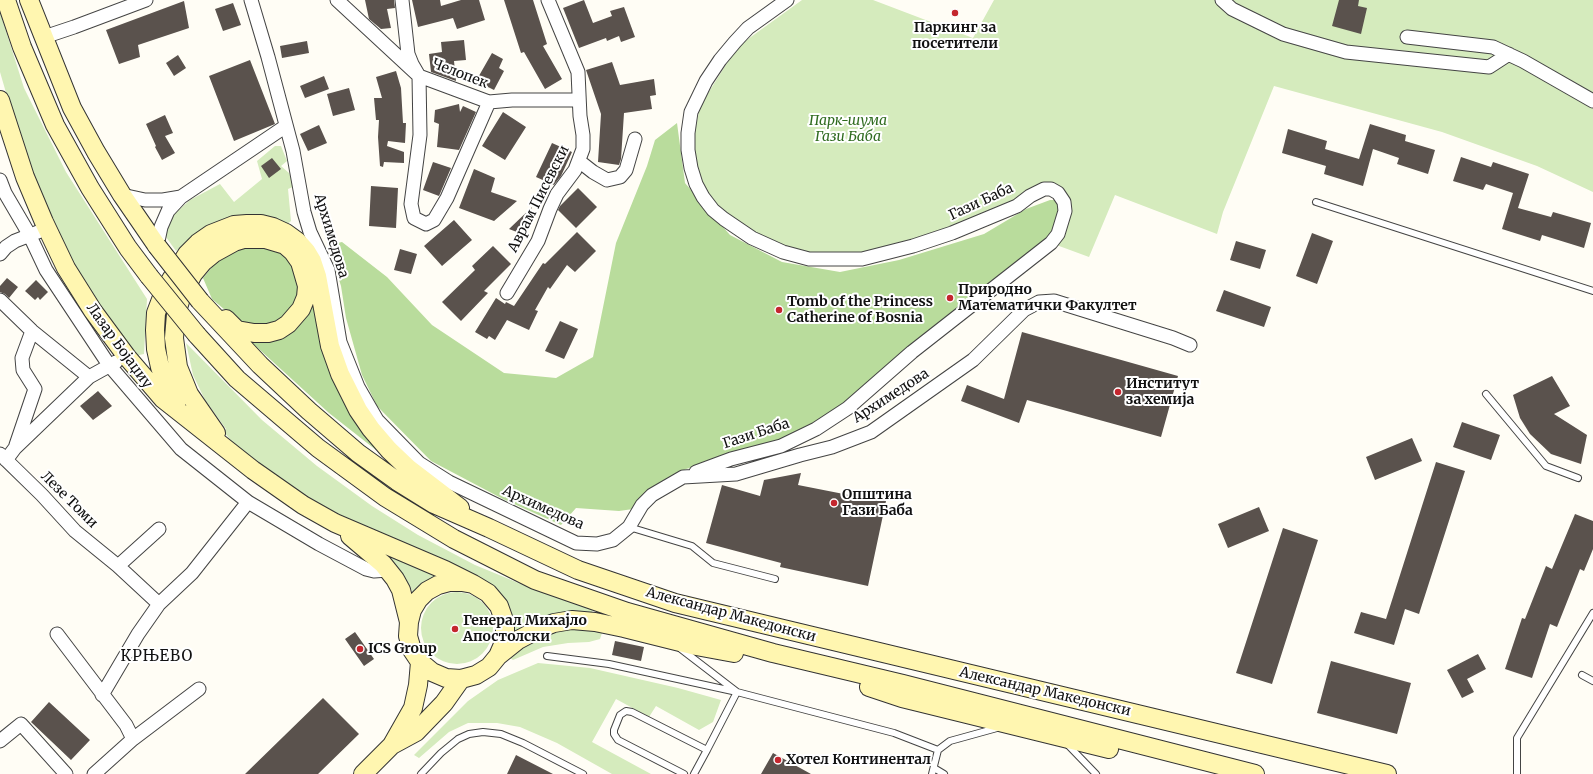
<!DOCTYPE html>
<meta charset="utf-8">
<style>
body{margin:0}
canvas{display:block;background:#fffdf5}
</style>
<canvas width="1593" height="774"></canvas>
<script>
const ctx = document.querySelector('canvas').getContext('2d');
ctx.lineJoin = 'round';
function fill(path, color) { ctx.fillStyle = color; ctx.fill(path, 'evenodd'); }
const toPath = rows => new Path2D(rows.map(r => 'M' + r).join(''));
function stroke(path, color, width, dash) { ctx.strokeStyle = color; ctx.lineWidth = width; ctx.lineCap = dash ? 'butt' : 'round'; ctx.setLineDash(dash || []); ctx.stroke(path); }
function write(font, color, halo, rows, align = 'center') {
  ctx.font = font + ' Merriweather,serif'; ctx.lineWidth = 4; ctx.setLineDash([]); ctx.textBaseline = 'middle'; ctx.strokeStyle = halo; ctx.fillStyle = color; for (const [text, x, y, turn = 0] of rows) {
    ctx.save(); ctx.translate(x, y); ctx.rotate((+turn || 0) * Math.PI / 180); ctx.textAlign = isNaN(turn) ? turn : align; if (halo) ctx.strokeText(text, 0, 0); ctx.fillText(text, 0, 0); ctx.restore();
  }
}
const green = toPath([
 [802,0,873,0,973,38,994,0,1593,0,1593,192,1537,166,1442,132,1274,86,1223,212,1217,234,1115,195,1089,257,1051,243,1065,211,1052,189,1017,206,862,259,791,253,724,218,697,185,691,152,700,106,737,47],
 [0,12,24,88,66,172,147,299,144,354,134,356,94,304,63,249,30,175,0,72],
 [275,146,281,146,287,161,281,166,289,173,295,186,288,189,291,221,285,226,200,231,176,251,166,237,168,224,172,216,190,200,220,184,234,202,262,179,257,161],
 [186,343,262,420,317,466,372,506,418,535,475,565,538,591,593,610,592,612,564,612,535,620,515,631,511,611,508,605,504,598,487,582,425,559,321,509,281,481,266,468,237,448,224,432,226,429,205,400,193,375],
 [378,551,440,576,413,594,410,586,403,577],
 '421 628a36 36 0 1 1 72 0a36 36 0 1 1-72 0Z',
 [584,627,603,630,600,639,589,642,568,643,543,647,513,660,510,658,523,645,552,630],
 [538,663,590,668,678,688,721,700,713,722,699,730,656,706,649,717,616,699,592,742,651,774,612,774,557,743,520,727,497,723,468,723,449,732,419,758,414,755,468,701,498,680]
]);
const forest = toPath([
 [677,123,685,183,730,235,782,262,840,272,899,260,984,234,1026,209,1050,200,1055,200,1060,207,1049,238,836,410,800,432,765,447,686,469,661,484,633,509,619,511,576,508,561,525,503,499,431,461,377,406,362,375,346,318,341,286,328,245,342,242,387,277,432,325,504,373,556,378,593,357,616,243,647,166,655,140],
 [238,245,264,245,287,255,296,268,303,294,278,325,244,326,212,299,203,278,222,255],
 [313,295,329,363,341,398,363,431,379,448,376,450,329,413,249,340,286,333]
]);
const building = toPath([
 [365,0,394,0,395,8,387,9,391,28,381,29,369,19],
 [412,0,440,0,441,6,461,0,479,0,485,20,457,29,453,18,418,27],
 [504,0,533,0,547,44,543,46,562,79,545,89,524,52,521,53],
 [584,0,593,23,612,16,610,11,624,7,635,37,621,42,619,36,607,41,606,38,579,48,563,8],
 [1339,0,1359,0,1358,6,1367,8,1361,34,1332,26],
 [184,1,189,28,138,45,140,57,119,64,106,30],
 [233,3,241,25,223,31,215,9],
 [464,40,466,60,454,61,456,81,431,72,429,54,442,52,441,42],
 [307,41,309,53,282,58,280,46],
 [492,53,503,59,499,68,504,71,494,90,476,81],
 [178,55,186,68,174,76,166,63],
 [250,60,275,124,234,141,209,76],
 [612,62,620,85,654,79,656,95,650,96,652,109,624,113,621,159,619,165,598,162,601,114,586,70],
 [396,71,401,88,403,123,406,123,405,143,388,141,387,146,404,152,404,163,384,162,383,167,380,166,378,137,379,120,376,120,374,98,382,98,376,77],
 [324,76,329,89,305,98,300,86],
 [349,88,355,110,333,116,327,94],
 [459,104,460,112,463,106,476,112,459,150,437,147,439,124,434,122,435,110],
 [503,112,526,127,505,160,482,146],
 [165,115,173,133,165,136,175,153,162,160,155,147,156,146,146,124],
 [1370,124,1406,135,1405,141,1435,150,1428,174,1397,164,1399,158,1373,149,1363,186,1324,174,1326,166,1282,153,1288,129,1327,141,1325,149,1359,159],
 [319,125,327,143,308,151,300,134],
 [552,143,572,152,561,176,554,185,536,177],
 [1461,157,1491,167,1493,162,1529,174,1518,208,1551,217,1553,212,1591,223,1584,248,1542,235,1540,241,1502,229,1513,193,1486,184,1483,190,1453,181],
 [272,158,281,169,269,178,261,166],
 [433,162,451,168,439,196,423,190],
 [474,169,495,178,491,192,517,201,494,221,459,208],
 [371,186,398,188,396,228,369,226],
 [578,188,597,207,576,228,558,210,560,206],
 [532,207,522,234,509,229],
 [454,220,472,240,442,266,424,246],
 [577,232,596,251,575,272,567,265,550,289,548,287,535,310,538,311,529,330,507,320,495,340,489,336,487,339,475,332,496,298,505,304,506,302,514,306,543,263,545,264],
 [1312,233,1333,241,1317,284,1296,276],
 [1236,241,1266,250,1260,269,1230,260],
 [493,246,511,264,484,291,488,293,461,321,442,302,475,270,472,266],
 [400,249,417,254,411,274,394,270],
 [7,278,18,287,9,298,5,294,0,292,0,286],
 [36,280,48,292,40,300,38,297,35,300,25,291],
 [1224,290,1271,307,1264,327,1216,311],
 [560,321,578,329,564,359,545,351],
 [1022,332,1178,376,1161,437,1027,400,1019,423,961,401,967,385,1004,399],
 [1552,376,1570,406,1554,414,1587,435,1581,464,1551,454,1530,434,1520,418,1513,395],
 [98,391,112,406,93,420,80,406],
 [1462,422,1500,435,1491,460,1453,447],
 [1412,438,1422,461,1375,480,1366,457],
 [1436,462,1465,471,1419,614,1405,609,1394,645,1354,633,1361,612,1386,619],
 [801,473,798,485,864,498,864,497,886,501,868,586,780,567,781,563,706,543,722,485,760,496,764,480],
 [1259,507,1269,531,1228,548,1218,524],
 [1575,514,1593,521,1593,549,1584,571,1580,569,1557,627,1550,624,1532,678,1505,669,1522,618,1525,619,1546,566,1552,569],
 [1283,528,1318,540,1272,684,1236,673],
 [355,632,374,659,364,666,345,639],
 [615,641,644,647,641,661,612,655],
 [1478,654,1486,669,1467,679,1474,692,1462,698,1447,670],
 [1331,661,1411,683,1397,734,1317,713],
 [323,698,359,734,318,774,245,774],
 [49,702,90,740,71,760,31,722],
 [773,753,811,774,761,774],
 [516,755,553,774,507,774]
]);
const lane = toPath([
 [1316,202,1593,291],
 [1486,394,1546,466,1578,478],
 [629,527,692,546,713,563,775,579],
 [681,649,737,692,707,750,632,712,626,711,620,715,614,730,614,734,618,740,684,774],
 [547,656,609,664,737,692,894,733,938,750],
 [1582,675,1593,681],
 [1067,744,1096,774],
 [934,768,944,774],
 [421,774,441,753,458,739,469,734,483,732,501,734,523,743,583,774],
 [694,774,707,750],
 [932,774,938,750,950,741,997,728],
 [1517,774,1517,738,1593,613]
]);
const street = toPath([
 [251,0,268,57,293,151,304,212,310,232,328,270,340,342,358,387,377,420,419,463,449,482,576,543,597,544,613,540,629,527,642,505,652,495,683,477,736,474,800,455,832,447,871,432,973,360,1024,310,1039,302,1054,301,1173,338,1190,345],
 [337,0,419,76,489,102,512,100,578,100],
 [402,0,408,54,412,64,419,76,420,135,411,204,414,218,426,224,434,220,447,198,489,102],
 [1222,0,1232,9,1283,34,1346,52,1489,67,1509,54],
 [44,37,74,27,146,0],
 [1407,37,1493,47,1523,61,1593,101],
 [579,161,593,172,607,180,620,177,626,170,635,139],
 [0,180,5,193,29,234,46,270,109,365,181,449,248,502,319,544,366,569,374,571,388,570],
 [122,195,145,200,163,200,181,197],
 [157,246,161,227,168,211,181,197,286,126],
 [0,254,6,247,15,241,38,232],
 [507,293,538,241,550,209,557,194,575,170,583,149,583,135,580,116,578,72,548,0],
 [0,300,32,331,89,377],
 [16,445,35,389,23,370,22,358,32,331],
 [0,454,42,495,75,531,118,566,159,604],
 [6,460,15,448,89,377,116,362],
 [696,472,731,459,781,446,816,429,848,408,912,352,1051,243,1058,234,1065,211,1064,202,1058,193,1051,189,1044,189,1030,196,1017,206,952,233,913,246,862,259,809,259,783,252,752,238,724,219,713,210,703,197,696,184,691,168,688,150,688,133,691,112,706,81,720,60,735,42,748,28,787,0],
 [118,566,159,529],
 [57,634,126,725,133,739],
 [102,695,138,634,159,604,192,573,248,502],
 [0,741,21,724,66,774],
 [94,774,133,739,199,689]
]);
const secondary = toPath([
 [6,0,22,47,55,125,90,188,128,248,149,276],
 [29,0,72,108,96,152,122,195,157,246],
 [0,100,25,177,44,222,66,268,93,311,127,357,163,399,253,470,303,505,335,523,445,570,473,584],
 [200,301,260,365,309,411,358,453,397,481,434,504,489,528,578,570,675,603,1387,774],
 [197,335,237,379,318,448,385,497,454,539,535,580,627,612,773,653,903,684,1255,774],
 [176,404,167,387,160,367,156,349,155,330,156,313,165,289,187,254,198,243,211,234,234,225,247,224,261,224,273,227,286,233,297,241,306,251,312,261,317,276,330,346,340,374,358,410,371,429,389,450,409,469,460,508],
 [216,433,189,394,178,367,174,338,176,314,182,295,193,274,203,262,214,253,234,242,244,239,265,239,285,245,293,252,300,262,307,286,306,297,301,309,288,324,279,330,268,333,254,333,237,330,226,319],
 [350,536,383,564,395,579,401,590,409,622,408,636,412,650,420,662,432,672,446,678,461,679,476,675,489,667,498,656,518,640,539,629,554,623,572,620,595,622,624,628,696,646,734,653],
 [409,622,412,610,418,600,427,591,438,585,449,582,462,582,473,584,488,593,499,606,505,623,505,640,498,656],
 [869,687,902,698,1109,749],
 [392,745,413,708,418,685,420,662],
 [363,774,392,745,416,732,444,703,461,679]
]);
const secondaryBridge = toPath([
 [157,246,200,301],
 [149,276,197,335]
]);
const markers = [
 [955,13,4,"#c4262e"],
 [950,298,4,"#c4262e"],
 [779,310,4,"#c4262e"],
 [1118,392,4,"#c4262e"],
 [834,503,4,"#c4262e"],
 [455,629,4,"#c4262e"],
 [360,649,4,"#c4262e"],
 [778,760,4,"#c4262e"]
];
const poiNames = [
 ["Паркинг за",955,28,"center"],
 ["посетители",955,44,"center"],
 ["Природно",958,290],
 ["Математички Факултет",958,306],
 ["Tomb of the Princess",787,302],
 ["Catherine of Bosnia",787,318],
 ["Институт",1126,384],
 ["за хемија",1126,400],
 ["Општина",842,495],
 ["Гази Баба",842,511],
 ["Генерал Михајло",463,621],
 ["Апостолски",463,637],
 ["ICS Group",368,649],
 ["Хотел Континентал",786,760]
];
const streetNames = [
 ["Челопек",460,74,21],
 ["Аврам Писевски",539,199,-63],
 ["Гази Баба",981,202,-25],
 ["Архимедова",331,236,73],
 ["Лазар Бојаџиу",119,346,54],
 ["Архимедова",891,396,-33],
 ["Гази Баба",756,434,-18],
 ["Лезе Томи",69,500,45],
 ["Архимедова",543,508,24],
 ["Александар Македонски",731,615,15],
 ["Александар Македонски",1045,692,13]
];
const parkNames = [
 ["Парк-шума",848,121],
 ["Гази Баба",848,137]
];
const neighbourhoodNames = [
 ["КРЊЕВО",157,657]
];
fill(green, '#d5ebbd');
fill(forest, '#b9dc9c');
fill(building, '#5a524d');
stroke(lane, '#444', 8);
stroke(street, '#444', 15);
stroke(secondary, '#333', 20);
stroke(lane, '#fff', 6);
stroke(street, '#fff', 13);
stroke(secondary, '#fff6b0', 18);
stroke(secondaryBridge, '#333', 20, []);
stroke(secondaryBridge, '#fff6b0', 18);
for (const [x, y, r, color] of markers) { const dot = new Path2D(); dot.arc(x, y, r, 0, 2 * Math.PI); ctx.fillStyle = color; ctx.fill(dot); stroke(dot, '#fff', 1.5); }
write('bold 14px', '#111', '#fff', poiNames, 'left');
write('14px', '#111', '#fff', streetNames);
write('italic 14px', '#2f6b1f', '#fff', parkNames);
ctx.letterSpacing = '1px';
write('15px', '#111', '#fff', neighbourhoodNames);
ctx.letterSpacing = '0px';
</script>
